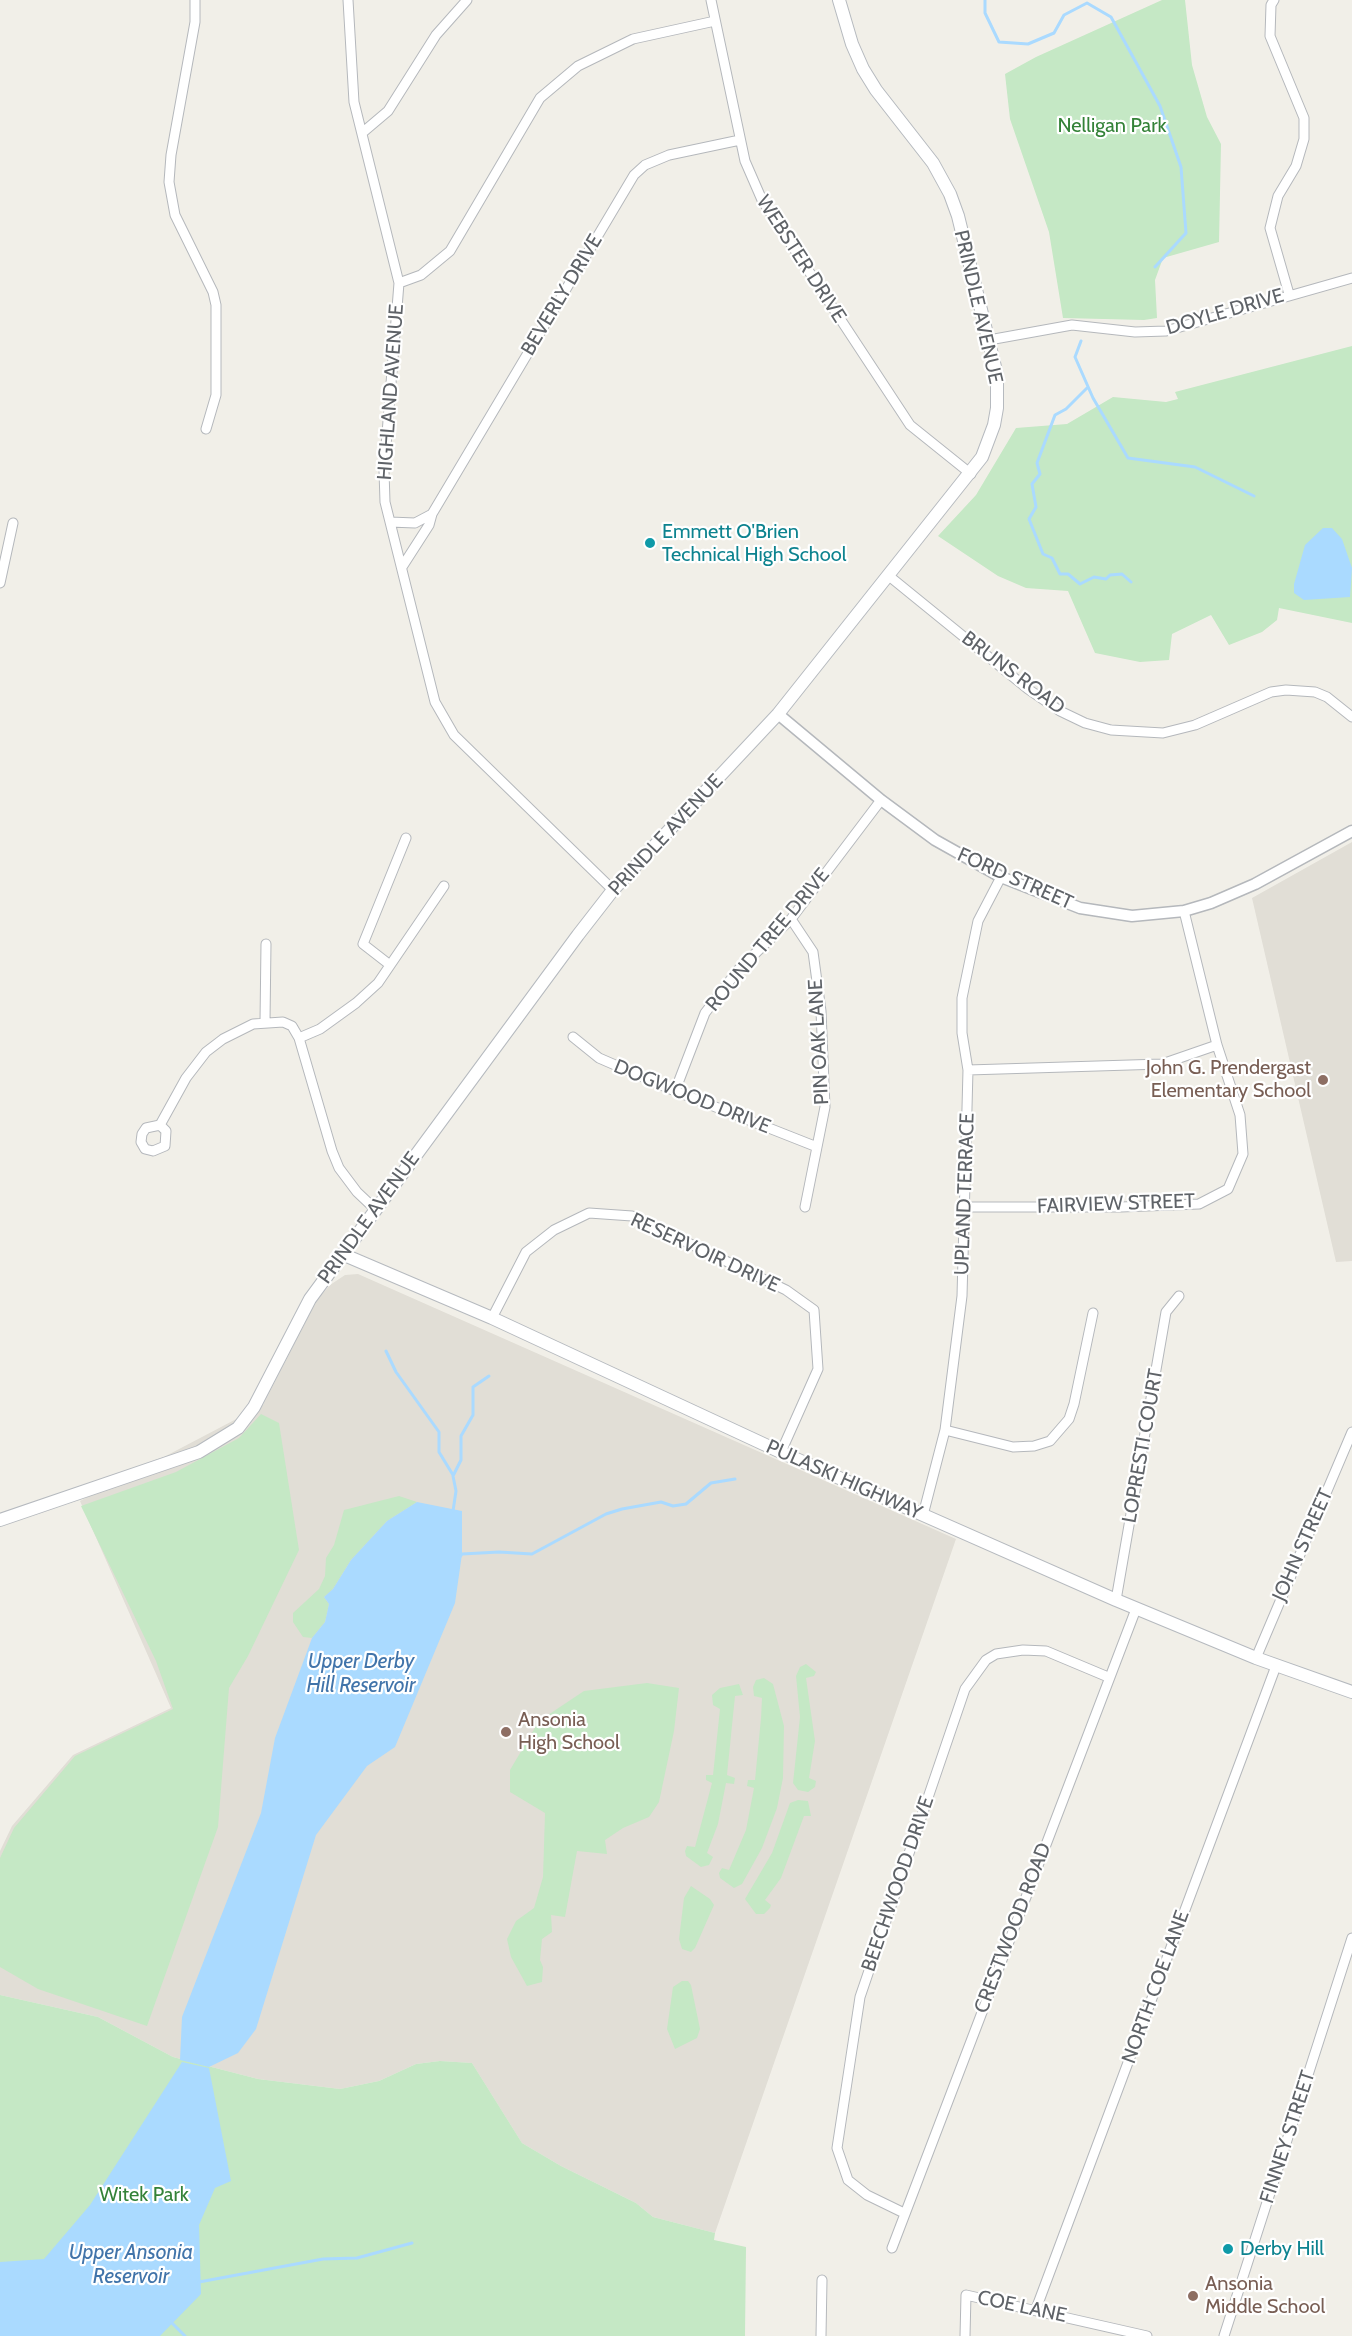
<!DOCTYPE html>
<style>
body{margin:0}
canvas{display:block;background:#f1efe8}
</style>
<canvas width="1352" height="2336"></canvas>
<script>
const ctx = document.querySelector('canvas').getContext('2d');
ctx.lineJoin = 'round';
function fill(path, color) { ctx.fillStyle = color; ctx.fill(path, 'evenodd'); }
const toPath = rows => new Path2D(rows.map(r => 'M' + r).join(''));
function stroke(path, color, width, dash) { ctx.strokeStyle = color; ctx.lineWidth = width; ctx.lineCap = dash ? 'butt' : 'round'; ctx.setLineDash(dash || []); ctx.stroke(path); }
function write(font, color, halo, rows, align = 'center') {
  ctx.font = font + ' Cabin,sans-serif'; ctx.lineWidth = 4.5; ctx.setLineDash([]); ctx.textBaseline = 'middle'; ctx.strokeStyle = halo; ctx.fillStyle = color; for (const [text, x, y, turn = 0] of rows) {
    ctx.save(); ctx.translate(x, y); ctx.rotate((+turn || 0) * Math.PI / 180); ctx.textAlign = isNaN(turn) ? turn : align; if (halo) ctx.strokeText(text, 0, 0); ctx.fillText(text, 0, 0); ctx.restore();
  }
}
const education = toPath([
 [1352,842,1352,1261,1336,1262,1252,898],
 [358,1274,956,1539,715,2233,653,2217,636,2203,561,2166,522,2143,472,2063,440,2061,416,2064,379,2081,340,2089,258,2079,173,2057,98,2017,0,1995,0,1851,12,1826,73,1755,171,1708,80,1501,263,1405,317,1300,330,1285,345,1275]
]);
const green = toPath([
 [1162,0,1185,0,1192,65,1207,117,1221,144,1219,242,1163,258,1155,280,1157,318,1144,320,1063,318,1049,232,1010,119,1005,74,1036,57],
 [1352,346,1352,623,1279,608,1277,620,1262,632,1229,645,1211,615,1172,634,1169,660,1140,662,1095,653,1068,591,1026,588,998,576,938,536,976,495,1016,428,1067,424,1113,397,1166,402,1178,399,1175,392],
 [261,1414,279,1423,299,1550,248,1656,229,1688,218,1827,147,2026,38,1989,0,1967,0,1858,14,1828,75,1756,173,1709,156,1661,81,1506,176,1472,239,1438],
 [399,1496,417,1502,387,1521,351,1560,333,1589,324,1597,329,1604,325,1622,312,1638,303,1637,293,1622,293,1613,319,1589,325,1576,326,1558,334,1545,344,1510],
 [806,1664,816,1672,814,1676,806,1678,815,1741,809,1778,816,1781,815,1787,808,1792,798,1790,793,1783,800,1717,796,1676,800,1667],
 [764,1678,773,1684,784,1726,783,1778,777,1808,762,1848,742,1884,734,1888,720,1878,719,1873,722,1868,729,1870,746,1830,754,1788,747,1786,748,1780,755,1780,761,1718,762,1698,754,1696,753,1687,756,1680],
 [647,1683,679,1688,674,1731,659,1802,649,1817,623,1828,605,1840,607,1854,577,1851,565,1917,551,1915,552,1932,542,1939,540,1960,543,1967,542,1982,527,1986,511,1957,507,1939,516,1921,534,1908,543,1877,545,1813,510,1792,510,1770,539,1721,584,1691],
 [739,1684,743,1695,735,1696,727,1775,735,1778,734,1784,726,1783,718,1824,707,1853,713,1857,709,1865,701,1867,686,1856,685,1851,687,1846,695,1847,712,1783,706,1780,706,1775,713,1775,720,1709,713,1705,712,1695,720,1688],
 [798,1800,808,1801,811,1816,804,1816,781,1878,765,1900,771,1905,770,1908,764,1914,756,1914,745,1899,772,1853,790,1803],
 [691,1886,710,1899,714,1905,695,1948,691,1952,682,1949,679,1939,684,1898],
 [682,1981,688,1981,691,1985,700,2029,697,2038,675,2049,667,2029,673,1987],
 [0,1995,98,2017,173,2057,258,2079,340,2089,379,2081,416,2064,440,2061,472,2063,522,2143,561,2166,636,2203,653,2217,715,2233,714,2240,746,2247,745,2336,0,2336]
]);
const water = toPath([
 [1323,528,1332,528,1342,539,1352,568,1350,597,1304,600,1294,593,1294,584,1305,545],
 [417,1502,462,1511,462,1554,455,1603,395,1747,367,1766,316,1835,256,2029,238,2053,209,2067,180,2060,182,2017,261,1813,275,1738,312,1638,325,1622,329,1604,324,1597,333,1589,351,1560,387,1521],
 [182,2062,209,2068,231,2181,215,2188,199,2225,201,2294,160,2336,0,2336,0,2262,44,2259,90,2205]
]);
const stream = toPath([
 [985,0,985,13,999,42,1028,44,1054,33,1064,15,1087,3,1111,17,1160,106,1181,167,1186,233,1155,267],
 [1081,341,1075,357,1093,398,1128,458,1195,467,1254,496],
 [1088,387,1066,409,1055,415,1037,463,1040,474,1032,484,1036,507,1029,519,1043,554,1052,558,1060,574,1068,574,1080,584,1094,577,1106,579,1110,575,1122,574,1131,582],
 [386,1351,396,1372,439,1432,439,1452,453,1475],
 [453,1511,456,1491,453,1476,461,1460,461,1436,473,1415,473,1387,489,1376],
 [460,1557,462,1554,499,1552,532,1554,606,1514,622,1509,661,1502,673,1506,686,1504,711,1483,735,1479],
 [199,2282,323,2259,357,2258,412,2243],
 [170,2321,185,2336]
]);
const minor = toPath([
 [195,0,195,22,171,155,169,182,175,215,213,292,216,305,216,395,206,429],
 [348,0,354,102,399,283,384,471,385,502,435,702,454,735,613,890],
 [711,0,745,161,762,200,910,425,971,474],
 [1274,0,1271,5,1270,36,1304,118,1304,139,1296,166,1278,196,1270,228,1289,294],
 [362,133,388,111,436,35,467,0],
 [399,283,421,275,450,251,540,98,578,66,633,39,715,21],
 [989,340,1072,325,1135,332,1166,331,1352,278],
 [390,522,415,523,432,514],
 [402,567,429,525,432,514,634,175,645,165,669,155,740,140],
 [889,576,1028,689,1060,711,1085,723,1111,730,1163,733,1195,725,1271,692,1286,690,1315,692,1327,697,1352,717],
 [0,583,13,523],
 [791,919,813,952,821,1011,825,1107,805,1207],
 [390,965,363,944,406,838],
 [265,1021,266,944],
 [573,1037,599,1058,675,1091,817,1147],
 [299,1038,320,1029,356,1003,378,983,444,886],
 [968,1070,1162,1064,1217,1045],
 [675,1091,705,1013,738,970,791,919,881,800],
 [160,1125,166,1131,165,1146,153,1151,145,1149,141,1142,142,1134,146,1128,160,1125,186,1078,206,1052,223,1039,253,1024,283,1022,292,1026,299,1038,332,1151,339,1168,357,1192,375,1209],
 [964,1207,1121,1207,1199,1204,1228,1189,1243,1154,1240,1115,1217,1045,1184,911],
 [492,1318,526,1252,554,1230,589,1213,632,1216,786,1290,814,1310,818,1369,781,1452],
 [945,1430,1013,1447,1034,1446,1050,1441,1069,1419,1074,1404,1093,1313],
 [923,1515,945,1430,962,1296,968,1070,962,1033,962,998,978,921,1001,877],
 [1116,1600,1166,1312,1179,1296],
 [1256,1658,1352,1432],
 [904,2213,867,2195,848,2180,837,2148,860,1997,965,1689,986,1660,996,1654,1023,1650,1046,1651,1108,1677],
 [892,2248,1136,1609],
 [1036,2309,1276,1666],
 [821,2336,822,2280],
 [965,2336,966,2295,1147,2336],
 [1224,2336,1352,1938]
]);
const tertiary = toPath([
 [778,714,881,800,935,840,1001,877,1080,908,1132,916,1184,911,1211,903,1255,884,1352,831]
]);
const secondary = toPath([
 [342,1254,492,1318,785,1454,1116,1600,1256,1658,1352,1692],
 [0,1520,199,1452,238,1428,254,1407,310,1299,578,935,613,890,778,714,982,457,994,425,997,408,997,375,958,216,950,194,933,163,876,90,863,69,852,44,839,0]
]);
const markers = [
 [650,543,6,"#0f9aa8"],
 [1323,1080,6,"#8d6e63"],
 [506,1732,6,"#8d6e63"],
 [1228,2249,6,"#0f9aa8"],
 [1193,2296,6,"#8d6e63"]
];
const parkNames = [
 ["Nelligan Park",1112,126],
 ["Witek Park",144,2195]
];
const streetNames = [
 ["WEBSTER DRIVE",801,259,57],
 ["BEVERLY DRIVE",562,295,-59],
 ["PRINDLE AVENUE",978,307,77],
 ["DOYLE DRIVE",1225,312,-16],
 ["HIGHLAND AVENUE",391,392,-86],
 ["BRUNS ROAD",1013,673,37],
 ["PRINDLE AVENUE",666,835,-47],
 ["FORD STREET",1015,879,24],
 ["ROUND TREE DRIVE",768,940,-50],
 ["PIN OAK LANE",819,1042,-93],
 ["DOGWOOD DRIVE",692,1097,22],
 ["UPLAND TERRACE",965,1194,-88],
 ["FAIRVIEW STREET",1116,1204,-2],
 ["PRINDLE AVENUE",369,1218,-54],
 ["RESERVOIR DRIVE",705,1253,25],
 ["LOPRESTI COURT",1143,1446,-80],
 ["PULASKI HIGHWAY",844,1480,24],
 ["JOHN STREET",1303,1545,-66],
 ["BEECHWOOD DRIVE",898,1884,-71],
 ["CRESTWOOD ROAD",1013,1928,-69],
 ["NORTH COE LANE",1156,1987,-70],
 ["FINNEY STREET",1288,2137,-72],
 ["COE LANE",1022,2307,12]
];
const cultureNames = [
 ["Emmett O'Brien",662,532],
 ["Technical High School",662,555],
 ["Derby Hill",1240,2249]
];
const educationNames = [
 ["John G. Prendergast",1311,1068,"right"],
 ["Elementary School",1311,1091,"right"],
 ["Ansonia",518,1720],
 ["High School",518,1743],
 ["Ansonia",1205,2284],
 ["Middle School",1205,2307]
];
const waterNames = [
 ["Upper Derby",361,1662],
 ["Hill Reservoir",361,1686],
 ["Upper Ansonia",131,2253],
 ["Reservoir",131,2277]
];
fill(education, '#e1ded6');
fill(green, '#c5e8c5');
fill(water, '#aadaff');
stroke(stream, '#aadaff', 3);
stroke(minor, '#b5b8bc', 11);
stroke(tertiary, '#b5b8bc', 13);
stroke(secondary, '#b6babf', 14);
stroke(minor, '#fff', 9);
stroke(tertiary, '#fff', 10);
stroke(secondary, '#fff', 12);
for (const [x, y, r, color] of markers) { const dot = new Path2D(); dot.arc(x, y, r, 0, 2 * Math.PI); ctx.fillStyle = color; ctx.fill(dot); stroke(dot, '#fff', 2); }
write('20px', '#348238', '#fff', parkNames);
write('20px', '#5f6368', '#fff', streetNames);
write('20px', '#0d838f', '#fff', cultureNames, 'left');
write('20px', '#785e54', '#fff', educationNames, 'left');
write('italic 21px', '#4174aa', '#fff', waterNames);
</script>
